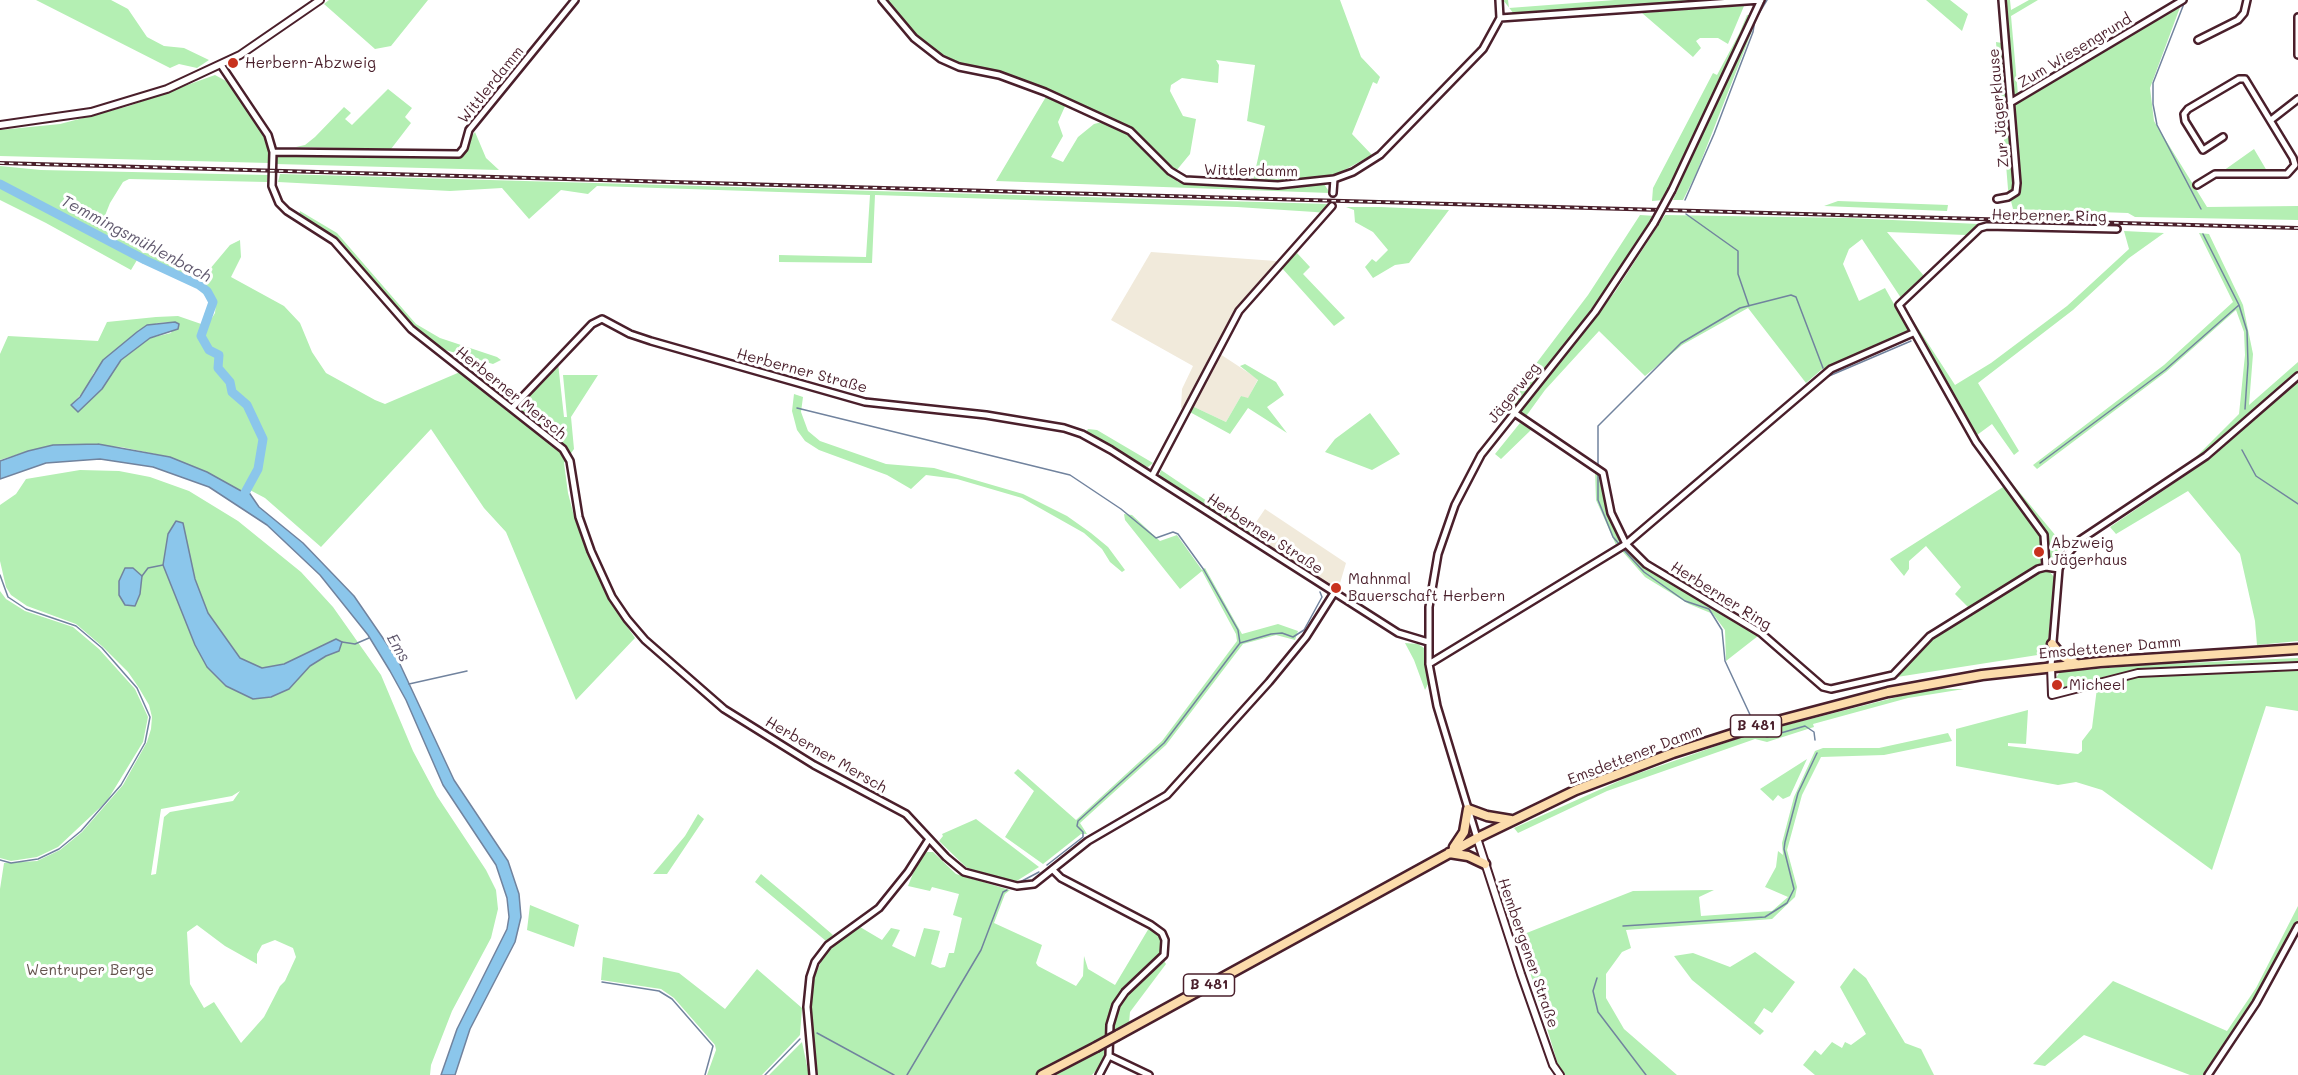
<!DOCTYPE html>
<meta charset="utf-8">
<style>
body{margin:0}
canvas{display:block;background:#fff}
</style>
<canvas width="2298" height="1075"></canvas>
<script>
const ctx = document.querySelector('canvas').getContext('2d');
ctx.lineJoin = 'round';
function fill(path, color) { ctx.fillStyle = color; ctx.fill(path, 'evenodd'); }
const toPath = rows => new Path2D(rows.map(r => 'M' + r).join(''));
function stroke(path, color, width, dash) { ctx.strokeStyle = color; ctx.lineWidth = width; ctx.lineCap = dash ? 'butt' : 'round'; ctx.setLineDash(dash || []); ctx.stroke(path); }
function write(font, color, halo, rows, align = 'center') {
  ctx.font = font + ' Mali,sans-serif'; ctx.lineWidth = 6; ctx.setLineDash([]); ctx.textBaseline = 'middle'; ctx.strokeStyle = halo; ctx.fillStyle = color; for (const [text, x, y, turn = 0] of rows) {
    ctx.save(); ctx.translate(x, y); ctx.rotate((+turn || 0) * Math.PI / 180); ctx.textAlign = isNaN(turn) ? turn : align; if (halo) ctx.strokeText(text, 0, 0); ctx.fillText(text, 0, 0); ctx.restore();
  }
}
const built = toPath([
 [1151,252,1276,261,1281,267,1249,301,1220,354,1258,379,1248,399,1241,396,1226,422,1190,405,1181,408,1182,389,1193,366,1111,320],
 [1265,509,1346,563,1338,590,1248,534]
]);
const green = toPath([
 [36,0,111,0,128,9,147,37,164,46,184,48,209,60,197,68,179,64,170,68],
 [329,0,428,0,391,46,375,49,324,4],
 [880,0,1340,0,1361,57,1380,77,1377,84,1373,82,1352,134,1372,155,1339,173,1313,180,1253,181,1265,126,1247,121,1255,65,1216,60,1219,65,1218,83,1182,78,1171,85,1170,91,1183,116,1196,119,1190,154,1176,171,1129,128,1122,128,1178,182,1280,188,1324,184,1330,193,996,181,1047,95,998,78,959,68,933,58,909,37],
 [1066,104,1106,121,1094,124,1078,137,1063,162,1051,157,1063,136,1058,122],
 [1503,0,1508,0,1509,8,1615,0,1733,0,1514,14],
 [1926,0,1950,0,1968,14,1962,31],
 [2005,0,2010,0,2011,10,2029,0,2038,0,2011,16,2018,95,2012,99],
 [2182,2,2150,88,2154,121,2207,207,2298,206,2298,220,2135,217,2128,213,2013,209,2008,189,1996,42,2002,43,2008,105],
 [1744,6,1728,44,1718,38,1700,38,1696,41,1701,48,1693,57,1642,13],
 [1747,15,1750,15,1675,179,1664,200,1652,201,1653,188,1713,73,1717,75,1739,34],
 [1754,19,1752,31,1696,174,1683,200,1673,200],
 [215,75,226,81,256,118,269,145,269,163,0,156,0,130,60,124,129,106],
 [388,89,412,108,405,117,411,123,391,149,296,147,305,145,315,137,344,107,351,113,345,119,352,125],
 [475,132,486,158,499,170,275,164,278,155,459,158,465,154,468,141],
 [2254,149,2267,171,2223,171],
 [0,166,41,170,268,175,267,182,129,179,123,182,110,203,102,223,141,243,139,249,143,253,156,252,204,276,230,245,240,240,241,257,231,277,284,306,300,323,312,352,326,373,375,400,385,404,460,372,512,412,558,363,564,417,567,417,563,375,598,375,571,417,574,449,564,463,568,493,575,520,608,599,635,638,576,700,506,532,484,508,431,429,321,547,265,498,248,489,243,492,207,472,170,457,121,447,74,444,28,451,0,460,0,354,8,336,98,341,107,322,156,317,178,316,207,326,215,313,216,302,209,305,208,299,197,287,137,260,131,270,46,223,0,200],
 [175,322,171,333,150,338,121,360,102,389,71,406,87,387,94,372,157,323],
 [280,174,1329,204,1329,206,1325,213,1315,212,1237,207,875,195,872,263,779,262,779,255,866,257,870,195,597,186,588,194,561,190,529,219,502,188,450,191,278,182],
 [1838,201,1948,205,1947,211,1824,206],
 [1346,207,1381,207,1449,210,1409,263,1395,265,1373,278,1365,267,1372,259,1376,262,1388,250,1373,232,1355,222,1354,210],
 [300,211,337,233,416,324,440,338,497,357,501,360,493,364,442,349,397,311,333,235,299,215],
 [1640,215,1656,216,1604,296,1517,404,1512,408,1509,406,1507,403,1510,398,1588,295],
 [1665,215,1849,218,1979,224,1966,235,1887,232,1924,276,1901,298,1862,239,1849,249,1843,264,1859,301,1885,288,1908,329,1905,334,1821,370,1806,383,1748,308,1682,345,1645,376,1599,331,1545,390,1524,419,1520,415,1521,409,1615,292],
 [2124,231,2164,233,2129,258,2073,310,1978,383,2019,451,2014,455,1992,424,1977,435,1909,320,1905,308,1955,385,1991,363,2067,306,2129,249],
 [2199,233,2209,234,2243,305,2253,354,2249,405,2298,362,2298,371,2204,453,2188,465,2239,414,2245,355,2244,332,2236,310,2166,372,2037,469,2033,465,2164,365,2233,302],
 [1297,253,1310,267,1303,274,1345,318,1334,326,1281,267],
 [1245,364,1276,382,1284,395,1267,407,1287,433,1248,408,1230,434,1188,411,1190,405,1226,422,1241,396,1248,398,1258,380,1240,366],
 [2298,381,2298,641,2257,645,2255,621,2240,554,2188,491,2116,534,2110,527,2211,458],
 [794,394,803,397,801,412,808,431,820,441,886,464,934,468,1023,494,1067,516,1091,533,1108,547,1125,570,1122,572,1110,562,1102,549,1084,533,1022,498,957,479,926,475,911,489,887,475,819,450,805,441,797,430,792,411],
 [1370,413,1400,454,1372,470,1325,452,1335,439],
 [1520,423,1532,429,1501,459,1495,454],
 [1088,429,1097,430,1153,463,1148,467,1144,466,1086,432],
 [80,470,119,471,150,477,189,491,238,521,301,572,333,607,381,675,413,751,437,796,486,870,496,890,498,909,491,938,452,1011,431,1065,430,1075,0,1075,0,889,4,863,37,861,60,850,82,832,123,785,147,742,151,729,152,717,149,705,139,688,128,672,103,647,76,624,27,606,11,595,6,587,0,561,0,505,16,494,26,479],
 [183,523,195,579,208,613,240,658,262,668,284,664,336,639,339,651,326,655,310,666,289,689,195,645,163,565],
 [240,791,233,801,170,812,164,817,156,874,151,875,161,809,232,796],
 [197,925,225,946,257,964,257,954,262,945,275,940,293,948,296,957,285,981,280,986,264,1017,241,1043,214,1002,204,1008,190,984,187,932],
 [1161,470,1250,530,1248,534,1159,476],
 [1595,470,1601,477,1609,514,1621,539,1616,545,1596,500],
 [2011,482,2066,548,2050,567,2037,565,1969,608,1955,594,1961,587,1926,546,1909,561,1909,569,1904,576,1890,559],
 [1124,514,1132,515,1160,541,1177,535,1202,570,1205,568,1242,634,1278,624,1298,631,1295,640,1276,635,1243,644,1166,745,1080,823,1087,834,1081,834,1043,864,1005,837,1034,791,1014,773,1018,769,1076,820,1162,741,1237,641,1236,634,1202,571,1180,589,1125,520],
 [1624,548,1633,551,1644,565,1758,636,1726,661,1725,630,1713,614,1689,604,1645,577,1622,551],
 [2049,571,2054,577,2048,642,2044,654,1897,677,1931,638,2039,572],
 [0,591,6,599,25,611,73,627,99,649,135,689,148,717,143,742,107,801,58,847,37,857,11,861,0,858],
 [1405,643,1418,644,1424,648,1428,684,1425,690,1414,660],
 [2298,658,2298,663,2137,671,2107,676,2058,692,2053,682,2060,672,2144,665],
 [2278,669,2298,669,2298,711,2266,706,2212,870,2102,790,2076,782,2058,785,1956,766,1956,729,2028,710,2026,744,2008,743,2008,746,2078,754,2082,751,2082,741,2092,728,2097,688,2136,677],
 [1929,689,1964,689,1908,698,1813,724,1814,727,1767,742,1755,739,1607,791,1518,833,1514,828,1628,777,1751,734],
 [1948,733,1952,741,1884,755,1821,757,1802,795,1787,850,1797,887,1795,897,1772,919,1626,930,1631,948,1622,952,1606,974,1606,998,1624,1029,1677,1075,1565,1075,1559,1068,1519,936,1633,891,1714,890,1699,897,1701,916,1772,911,1788,897,1765,887,1776,867,1778,851,1783,855,1782,843,1794,797,1815,751,1823,748,1879,748],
 [1807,759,1790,796,1783,799,1778,795,1773,801,1760,789],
 [698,814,704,819,667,874,653,874,685,836],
 [976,819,1039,867,1015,882,987,875,966,867,939,841,943,836,942,834],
 [927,852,933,852,956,874,1010,890,1005,894,994,923,1042,945,1036,963,1038,966,1076,986,1083,976,1084,956,1088,969,1115,985,1149,928,1159,935,1164,949,1160,955,1166,964,1130,1012,1129,1023,1108,1034,1107,1048,1099,1067,1092,1075,816,1075,810,1008,814,978,824,955,846,935,860,927,882,940,891,928,900,930,892,946,915,957,924,928,940,931,931,964,940,968,945,967,949,953,954,953,962,918,953,915,959,894,932,887,930,891,908,886,919,859],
 [761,874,804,910,833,935,826,941,755,882],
 [530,905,579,925,574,947,527,930],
 [2298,906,2298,920,2280,957,2205,1075,2190,1075,2084,1035,2045,1066,2033,1064,2113,981,2227,1031,2256,988],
 [1755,952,1795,982,1772,1013,1764,1008,1754,1023,1764,1031,1760,1035,1692,980,1674,956,1693,953,1730,967],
 [603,957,679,973,725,1009,757,969,802,1008,800,1035,762,1075,707,1075,716,1050,715,1045,674,998,661,989,601,980],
 [1854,968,1866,978,1905,1043,1921,1049,1934,1075,1815,1075,1803,1065,1815,1050,1821,1055,1832,1042,1842,1048,1845,1042,1851,1045,1866,1034,1840,987],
 [802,1042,809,1075,769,1075]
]);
const water = toPath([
 [175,322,179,324,178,329,150,338,121,360,102,389,78,412,71,405,80,397,103,360,137,332,147,325,175,322],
 [98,444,170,457,207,472,243,492,248,491,259,507,303,543,354,596,398,660,454,780,508,861,519,894,521,917,515,942,470,1029,455,1075,441,1075,457,1029,507,929,509,917,507,898,496,865,443,785,406,700,390,671,368,635,320,575,267,525,209,487,153,467,100,459,46,463,0,479,0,461,28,451,53,445,98,444],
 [176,521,183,523,195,579,208,613,240,658,262,668,284,664,336,639,342,642,339,651,326,656,310,666,289,689,271,697,253,699,226,686,207,667,195,645,163,565,168,534,176,521],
 [125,568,133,568,142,576,140,594,135,606,125,605,119,595,119,581,125,568]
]);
const stream = toPath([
 [2185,1,2153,83,2153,104,2157,125,2201,209],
 [1685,200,1714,134,1753,32,1755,20,1767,0],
 [1686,214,1738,251,1738,274,1749,306],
 [2203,234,2239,305,2247,331,2248,364,2245,409],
 [1829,376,1911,341],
 [797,408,1070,475,1121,509,1156,538,1173,532,1178,534,1204,570,1238,630,1240,643],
 [2242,450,2256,476,2298,504],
 [2040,463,2165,370,2239,305],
 [1598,468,1598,426,1681,343,1740,308,1791,295,1796,297,1823,368],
 [1598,473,1598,500,1613,537,1620,545],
 [1623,549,1644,572,1685,601,1709,609,1722,630,1725,661,1752,719],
 [0,575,8,597,26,609,76,626,102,648,137,688,150,717,145,743,121,785,81,831,59,849,38,859,11,863,0,860],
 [142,576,148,568,163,565],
 [342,642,355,644,369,638],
 [409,684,467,671],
 [1761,734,1767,737,1805,726,1814,732,1815,740],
 [1047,865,1083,837,1083,832,1077,826,1078,821,1164,743,1240,643,1271,634,1282,633,1293,637,1304,630,1322,597,1320,592],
 [1020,882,1039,872],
 [1623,926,1765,917,1787,903,1794,889,1784,849,1785,842,1798,793,1817,753],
 [1597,978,1593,991,1598,1012,1646,1075],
 [602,982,659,991,672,999,713,1046,705,1075],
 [817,1033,894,1075],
 [765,1075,800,1039],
 [907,1075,981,950,1003,892,1007,890]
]);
const river = toPath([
 [0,184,145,260,199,285,207,291,213,302,201,336,209,350,219,355,218,368,230,382,232,392,247,405,263,439,258,469,241,500]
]);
const minorTunnel = toPath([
 [1332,206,1333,193]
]);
const minor = toPath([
 [882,0,914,38,941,59,959,67,999,75,1045,92,1130,131,1170,171,1185,180,1278,185,1334,179,1353,172,1380,155,1483,49,1500,18,1499,0],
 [2298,17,2298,55],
 [1500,18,1761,0],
 [2198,40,2238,20,2244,13,2247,0],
 [221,65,268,135,273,152,272,186,279,203,287,211,334,241,411,329,563,449,570,461,579,517,591,551,612,597,627,619,645,640,724,709,814,765,906,814,946,857,964,872,1017,886,1034,884,1088,841,1167,795,1269,682,1306,637,1334,593],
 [2010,103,2183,0],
 [2271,120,2298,99],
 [273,152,459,154,464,148,469,130,575,0],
 [2197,185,2215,174,2287,174,2295,165,2293,158,2245,79,2239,79,2188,109,2184,114,2185,121,2203,150,2223,137],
 [1672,190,1761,0],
 [1333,193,1334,179],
 [1997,199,2008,197,2016,192,2017,183,2002,0],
 [1913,333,1831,369,1626,544,1646,564,1761,633,1823,687,1831,689,1893,675,1930,636,2038,569,2046,567],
 [513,407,592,324,602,319,630,334,651,341,865,402,986,415,1064,428,1082,434,1111,450,1398,633,1428,642],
 [1152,476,1239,311,1332,206],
 [2059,569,2046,567,2044,535,1976,442,1899,305,1980,228,1987,226,2117,229],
 [1429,664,1626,544,1611,513,1603,473,1513,412],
 [2051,666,2059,569,2064,558,2080,540,2206,456,2298,376],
 [1477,838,1437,706,1429,664,1429,607,1438,554,1455,505,1481,455,1595,312,1654,223],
 [1053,870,1061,878,1151,925,1162,933,1165,940,1164,955,1125,992,1116,1005,1110,1025,1109,1056,1099,1075],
 [1109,1056,1149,1075],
 [813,1075,807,1007,810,977,815,962,828,945,879,908,908,872,929,839],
 [2208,1075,2256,1003,2298,926]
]);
const tertiary = toPath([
 [0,125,91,112,167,89,240,55,320,0],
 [2051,666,2052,695,2138,673,2298,666],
 [1477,838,1521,974,1553,1065,1560,1075]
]);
const primary = toPath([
 [2052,644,2061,655,2076,664],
 [1454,847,1464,832,1468,809,1487,816,1511,820],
 [1449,853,1468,856,1485,864],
 [1118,1035,1477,838,1576,790,1673,753,1751,728,1888,692,1982,675,2100,662,2298,649],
 [1042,1075,1096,1047]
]);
const rail = toPath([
 [0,163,2298,228]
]);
const minorBridge = toPath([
 [1654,223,1672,190]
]);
const primaryBridge = toPath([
 [1096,1047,1118,1035]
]);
const markers = [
 [233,63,6,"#c8321e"],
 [2039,552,6,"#c8321e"],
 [1336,588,6,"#c8321e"],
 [2057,685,6,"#c8321e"]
];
const shields = [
 [1756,726,51],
 [1209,985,51]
];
const shieldNames = [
 ["B 481",1756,726],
 ["B 481",1209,985]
];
const streetNames = [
 ["Zum Wiesengrund",2075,51,-31],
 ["Wittlerdamm",491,85,-51],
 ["Zur Jägerklause",1999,108,-95],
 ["Wittlerdamm",1251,171,1],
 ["Herberner Ring",2049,216,1],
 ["Herberner Straße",802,371,15],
 ["Herberner Mersch",511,393,39],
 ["Jägerweg",1514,393,-51],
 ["Herberner Straße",1265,534,33],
 ["Herberner Ring",1721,596,32],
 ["Emsdettener Damm",2110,648,-5],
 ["Herberner Mersch",826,755,30],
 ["Emsdettener Damm",1635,755,-21],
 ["Hembergener Straße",1528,953,71]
];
const poiNames = [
 ["Herbern-Abzweig",245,63],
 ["Abzweig",2051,543],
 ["Jägerhaus",2051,560],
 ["Mahnmal",1348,579],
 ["Bauerschaft Herbern",1348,596],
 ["Micheel",2069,685]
];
const parkNames = [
 ["Wentruper Berge",90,970]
];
const waterNames = [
 ["Temmingsmühlenbach",136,239,28],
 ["Ems",398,648,59]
];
fill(built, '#f1eadb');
fill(green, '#b4efb3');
fill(water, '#8bc6eb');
stroke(water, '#71839e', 1.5);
stroke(stream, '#71839e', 1.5);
stroke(river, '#8bc6eb', 9);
stroke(minorTunnel, '#dbd2d5', 5, [5, 2.5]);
stroke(minor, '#4a1f2b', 10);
stroke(tertiary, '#4a1f2b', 10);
stroke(primary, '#4a1f2b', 13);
stroke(minor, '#fff', 5);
stroke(tertiary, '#fff', 6);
stroke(primary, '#fcdcac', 8);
stroke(rail, '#4a1f2b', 4);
stroke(rail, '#fff', 1.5, [4.5]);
stroke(minorBridge, '#4a1f2b', 10, []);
stroke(primaryBridge, '#4a1f2b', 13, []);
stroke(minorBridge, '#fff', 5);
stroke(primaryBridge, '#fcdcac', 8);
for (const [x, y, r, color] of markers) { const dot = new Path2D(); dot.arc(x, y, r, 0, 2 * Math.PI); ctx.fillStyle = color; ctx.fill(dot); stroke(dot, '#fff', 2); }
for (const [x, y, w] of shields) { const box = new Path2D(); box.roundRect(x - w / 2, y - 11, w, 22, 4.5); ctx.fillStyle = '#fff'; ctx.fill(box); stroke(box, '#4a1f2b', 1.5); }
write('bold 14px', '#4a1f2b', null, shieldNames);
write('15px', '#4a1f2b', '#fff', streetNames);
write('15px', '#4a1f2b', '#fff', poiNames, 'left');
write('15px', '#64534d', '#fff', parkNames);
write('italic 16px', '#61596e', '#fff', waterNames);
</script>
